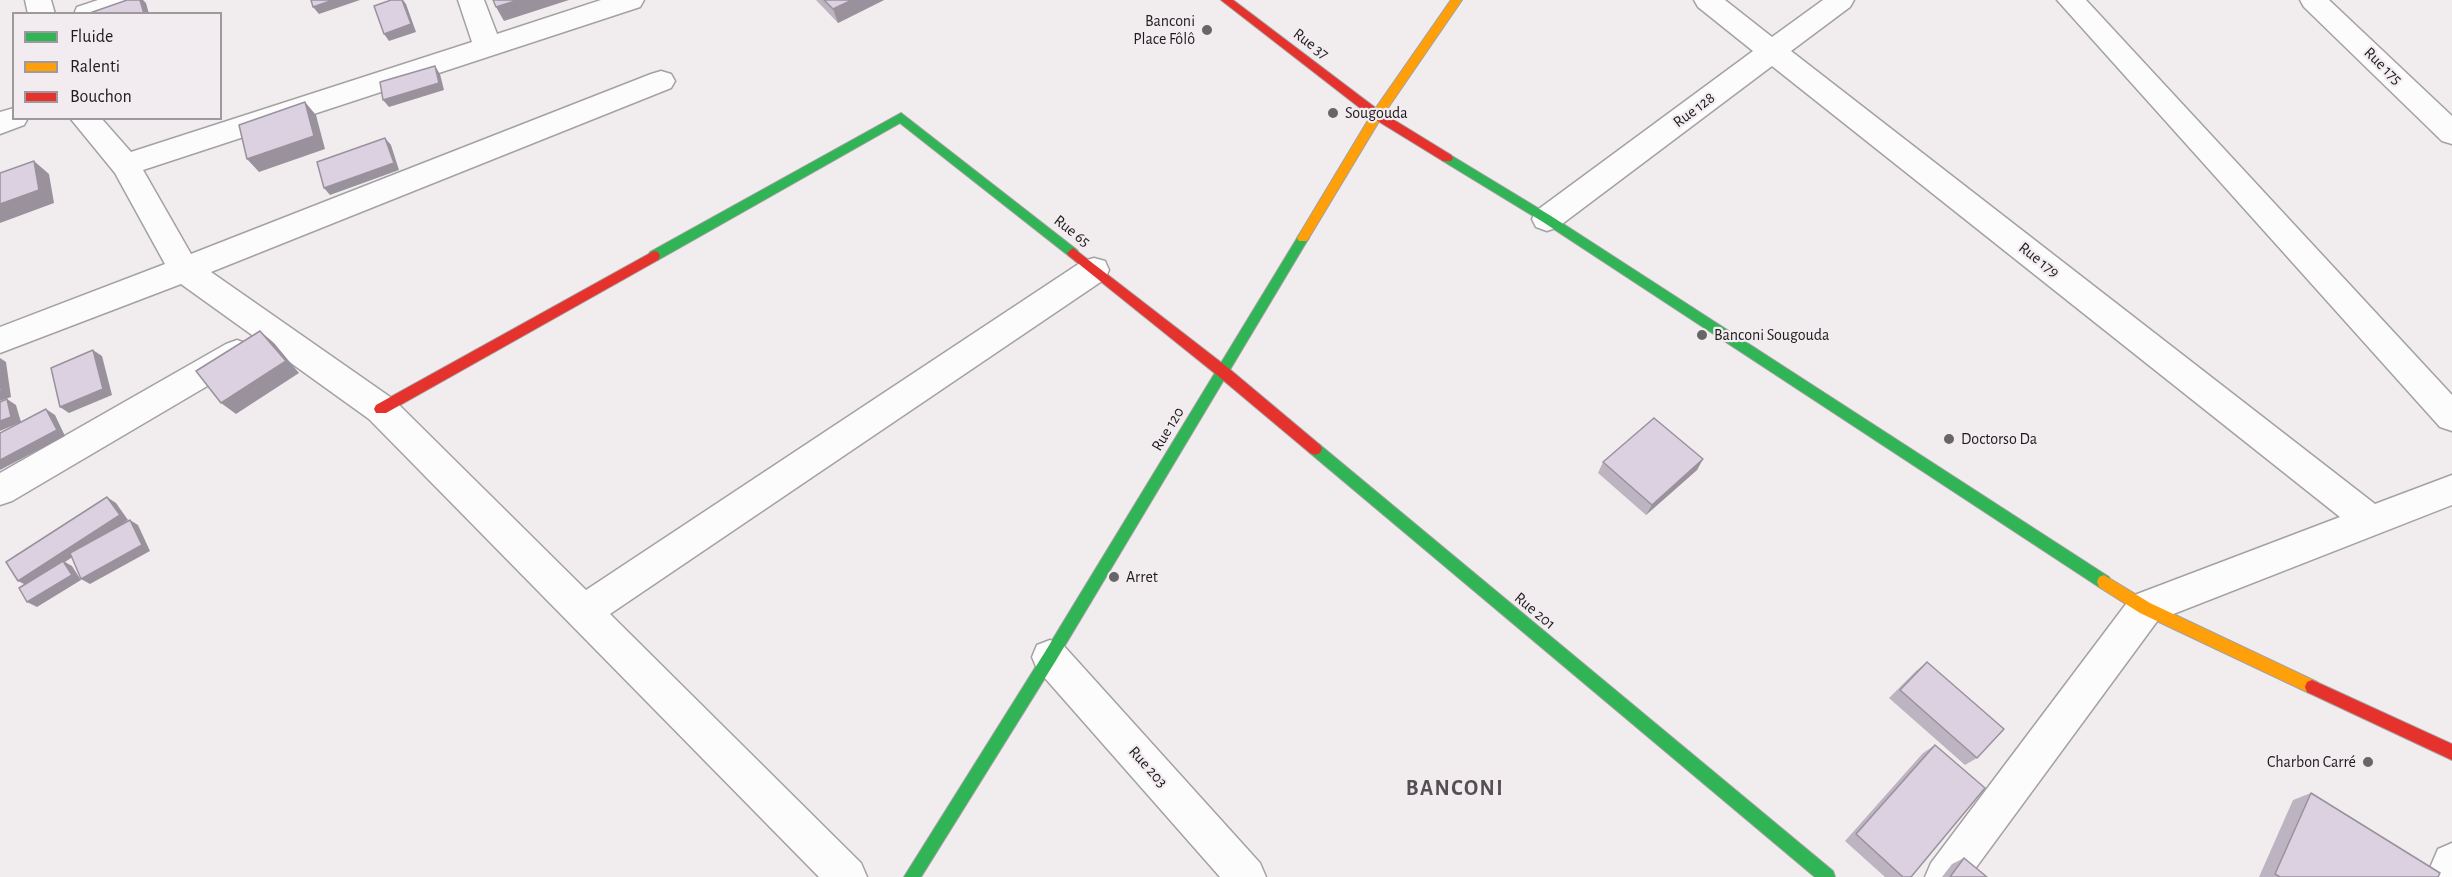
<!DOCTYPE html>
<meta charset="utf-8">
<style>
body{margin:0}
#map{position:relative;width:2452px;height:877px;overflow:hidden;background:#f1edef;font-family:"Alegreya Sans",sans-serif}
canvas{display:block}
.legend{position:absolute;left:12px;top:12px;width:210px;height:108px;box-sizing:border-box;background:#f2ecf0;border:2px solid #9d999c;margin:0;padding:8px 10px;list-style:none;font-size:18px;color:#1e1c1d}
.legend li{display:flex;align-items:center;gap:12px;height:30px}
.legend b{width:30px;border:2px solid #9d999c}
</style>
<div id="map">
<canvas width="2452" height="877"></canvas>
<ul class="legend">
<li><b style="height:8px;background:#30b455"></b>Fluide</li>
<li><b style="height:8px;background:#ff9f0a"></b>Ralenti</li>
<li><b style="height:8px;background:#e5322d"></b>Bouchon</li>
</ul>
</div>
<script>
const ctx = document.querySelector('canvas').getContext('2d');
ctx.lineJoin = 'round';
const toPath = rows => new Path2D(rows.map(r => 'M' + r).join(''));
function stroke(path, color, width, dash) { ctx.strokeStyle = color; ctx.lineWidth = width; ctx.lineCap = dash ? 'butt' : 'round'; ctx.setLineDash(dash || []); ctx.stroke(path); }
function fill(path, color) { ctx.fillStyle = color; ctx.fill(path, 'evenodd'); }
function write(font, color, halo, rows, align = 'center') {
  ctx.font = font + ' "Alegreya Sans",sans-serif'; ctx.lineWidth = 4.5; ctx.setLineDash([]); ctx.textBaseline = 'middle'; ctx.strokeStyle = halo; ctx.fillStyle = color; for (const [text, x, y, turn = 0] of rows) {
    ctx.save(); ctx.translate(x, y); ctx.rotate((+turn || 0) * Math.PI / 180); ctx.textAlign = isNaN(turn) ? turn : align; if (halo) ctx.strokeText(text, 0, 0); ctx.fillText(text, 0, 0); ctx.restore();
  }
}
const street = toPath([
 [25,0,51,0,55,14,28,14,25,0],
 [98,0,139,0,135,7,116,14,74,14,77,7,98,0],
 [458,0,484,0,497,34,601,0,644,0,640,7,143,170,191,254,651,74,661,71,671,74,675,81,671,88,211,272,393,399,586,590,1083,261,1094,258,1105,261,1109,270,1105,279,610,614,861,863,867,877,819,877,369,419,181,284,0,353,0,327,165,264,115,173,70,118,101,118,131,152,472,42,458,0],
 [1694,0,1725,0,1772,37,1823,0,1854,0,1850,7,1791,51,2375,504,2452,475,2452,505,2158,620,1969,877,1925,877,1931,863,2132,596,2340,517,1772,66,1558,227,1547,231,1536,227,1532,219,1536,211,1753,51,1698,7,1694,0],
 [2057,0,2086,0,2452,395,2452,431,2440,427,2057,0],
 [2300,0,2329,0,2452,116,2452,144,2442,141,2304,7,2300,0],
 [14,108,14,118,28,118,24,125,0,134,0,112,14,108],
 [237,340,248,344,253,353,248,362,12,501,0,505,0,473,226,344,237,340],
 [1050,640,1063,645,1260,863,1266,877,1220,877,1037,669,1032,657,1037,645,1050,640],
 [2452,843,2452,877,2426,877,2438,849,2452,843]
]);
const fast = toPath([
 [901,113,1077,250,1079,253,1077,256,1069,256,900,123,658,260,650,260,648,256,650,252,901,113],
 [1447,153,1551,216,2109,577,2111,582,2109,587,2104,589,2099,587,1543,222,1443,161,1441,158,1443,155,1447,153],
 [1303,233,1309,238,1307,241,1055,662,921,877,904,877,1045,652,1299,235,1303,233],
 [1315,443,1320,445,1833,871,1835,877,1815,877,1310,453,1308,449,1310,445,1315,443]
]);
const slow = toPath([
 [1451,0,1462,0,1381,118,1307,241,1299,241,1297,238,1299,235,1373,112,1451,0],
 [2104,575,2150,603,2317,682,2319,687,2317,692,2312,694,2307,692,2140,613,2099,587,2097,582,2099,577,2104,575]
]);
const jam = toPath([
 [1221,0,1233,0,1381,112,1451,155,1453,158,1451,161,1443,161,1373,118,1221,0],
 [1073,248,1227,367,1320,445,1322,449,1320,453,1315,455,1310,453,1217,375,1069,256,1067,253,1073,248],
 [654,251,658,252,660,256,658,260,386,413,376,413,374,409,376,405,654,251],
 [2312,680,2452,744,2452,760,2307,692,2305,687,2307,682,2312,680]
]);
const wall = toPath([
 [816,0,884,0,838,23],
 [1703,459,1697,470,1646,515,1598,473,1603,462],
 [1927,662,1977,758,1965,765,1889,698,1916,671],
 [1935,745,1911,877,1885,877,1845,841,1923,753],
 [2311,793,2438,877,2259,877,2293,800],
 [1964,858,1987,877,1942,877,1952,864]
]);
const shadedWall = toPath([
 [140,0,143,0,146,3,149,14,144,14],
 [333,0,360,0,319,14,313,7],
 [402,0,403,0,406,4,416,32,389,41,384,34],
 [518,0,569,0,504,21,496,7],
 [852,0,884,0,838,23,833,9],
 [435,66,440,74,444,90,389,107,383,100],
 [305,102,316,115,325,149,259,172,247,159],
 [385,138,391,145,399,170,330,195,324,188],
 [34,161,49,174,54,203,0,223,0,204],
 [260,331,274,343,299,373,236,414,221,403],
 [93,350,102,356,112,395,69,413,60,407],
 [0,358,6,362,11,397,0,401],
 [7,399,16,405,21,422,0,431,0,421],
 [46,409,55,415,65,436,0,470,0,460],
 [1703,459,1697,470,1646,515,1652,505],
 [107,497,116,503,128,520,65,562,72,566,81,580,37,607,27,602,28,586,18,581],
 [130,520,138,525,150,551,90,584,81,579]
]);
const building = toPath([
 [127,0,140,0,144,14,87,14,127,0],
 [311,0,333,0,313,7,311,0],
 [391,0,402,0,411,24,384,34,374,6,391,0],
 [493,0,518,0,496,7,493,0],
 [824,0,852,0,833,9,824,0],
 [435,66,439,83,383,100,380,82,435,66],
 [305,102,314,136,247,159,239,125,305,102],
 [385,138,394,163,324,188,317,162,385,138],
 [34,161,39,190,0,204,0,173,34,161],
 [260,331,286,361,221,403,196,371,260,331],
 [93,350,103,389,60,407,51,368,93,350],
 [0,378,2,391,0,392,0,378],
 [7,399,11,417,0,421,0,402,7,399],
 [46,409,57,430,0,460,0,433,46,409],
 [1654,418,1703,459,1652,505,1603,462,1654,418],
 [107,497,120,515,18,581,6,562,107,497],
 [130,520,142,545,81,579,70,553,130,520],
 [63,561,72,575,27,602,19,588,63,561],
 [1927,662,2004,729,1977,758,1900,690,1927,662],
 [1935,745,1985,788,1911,877,1903,877,1856,834,1935,745],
 [2311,793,2440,873,2438,877,2280,877,2275,874,2311,793],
 [1964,858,1987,877,1950,877,1964,858]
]);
const markers = [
 [1207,30,6,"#686566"],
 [1333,113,6,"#686566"],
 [1702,335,6,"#686566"],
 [1949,439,6,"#686566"],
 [1114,577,6,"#686566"],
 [2368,762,6,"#686566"]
];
const poiNames = [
 ["Banconi",1195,21,"right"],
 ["Place Fôlô",1195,39,"right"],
 ["Sougouda",1345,113],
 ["Banconi Sougouda",1714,335],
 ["Doctorso Da",1961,439],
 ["Arret",1126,577],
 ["Charbon Carré",2356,762,"right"]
];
const streetNames = [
 ["Rue 37",1311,44,37],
 ["Rue 175",2383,66,44],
 ["Rue 128",1694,110,-37],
 ["Rue 65",1072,231,38],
 ["Rue 179",2039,260,38],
 ["Rue 120",1168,429,-59],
 ["Rue 201",1535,611,40],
 ["Rue 203",1148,767,48]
];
const districtNames = [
 ["BANCONI",1455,788]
];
stroke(street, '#a4a1a3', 3);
stroke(fast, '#a4a1a3', 2);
stroke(slow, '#a4a1a3', 2);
stroke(jam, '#a4a1a3', 2);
fill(street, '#fdfcfd');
fill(fast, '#30b455');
fill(slow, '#ff9f0a');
fill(jam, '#e5322d');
fill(wall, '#bcb4c1');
fill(shadedWall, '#99929d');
fill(building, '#dbd1e0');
stroke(building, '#99929d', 1.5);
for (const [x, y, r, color] of markers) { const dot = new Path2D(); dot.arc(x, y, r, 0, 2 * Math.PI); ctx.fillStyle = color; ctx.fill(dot); stroke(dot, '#f2ecf0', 2); }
write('16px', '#1e1c1d', '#f2ecf0', poiNames, 'left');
write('16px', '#1e1c1d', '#f2ecf0', streetNames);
ctx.letterSpacing = '1.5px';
write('bold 22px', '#534f52', '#f2ecf0', districtNames);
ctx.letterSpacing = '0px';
</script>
